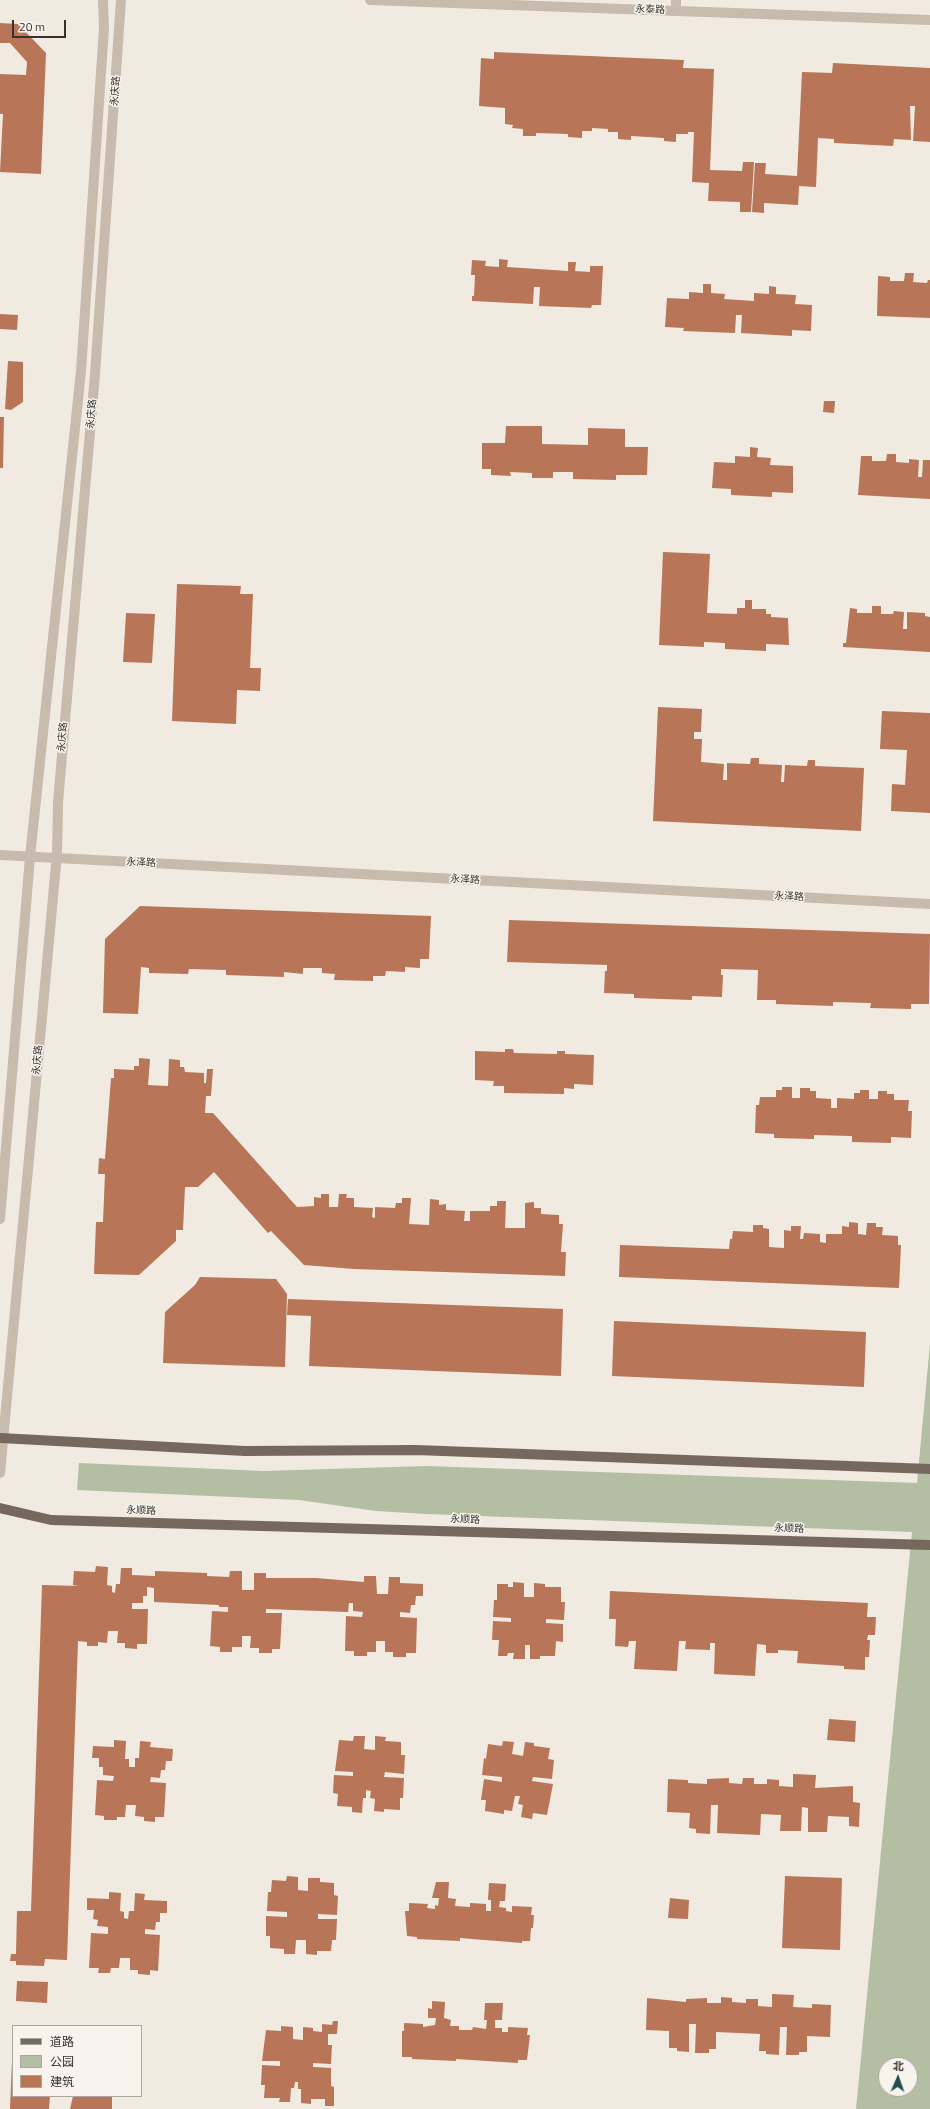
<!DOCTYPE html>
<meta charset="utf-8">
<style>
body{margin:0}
#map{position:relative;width:930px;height:2109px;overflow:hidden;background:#f0eae1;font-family:"Titillium Web","Noto Sans SC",sans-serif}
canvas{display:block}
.legend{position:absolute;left:12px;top:2025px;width:130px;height:72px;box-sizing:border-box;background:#f8f4ed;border:1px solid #aba69f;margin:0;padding:5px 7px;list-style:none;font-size:12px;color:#37302b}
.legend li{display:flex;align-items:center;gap:8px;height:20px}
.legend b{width:20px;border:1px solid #aba69f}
.north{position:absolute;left:878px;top:2057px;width:40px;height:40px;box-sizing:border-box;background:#f8f4ed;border:1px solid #aba69f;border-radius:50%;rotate:2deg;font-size:11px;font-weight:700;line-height:16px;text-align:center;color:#37302b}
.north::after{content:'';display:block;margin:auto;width:14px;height:18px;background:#254e54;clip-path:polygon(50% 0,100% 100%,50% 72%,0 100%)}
.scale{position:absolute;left:12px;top:20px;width:54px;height:18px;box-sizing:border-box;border:2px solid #37302b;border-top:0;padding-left:5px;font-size:12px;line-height:14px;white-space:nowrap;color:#37302b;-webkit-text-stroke:3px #f8f4ed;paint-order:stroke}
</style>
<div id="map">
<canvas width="930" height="2109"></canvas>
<ul class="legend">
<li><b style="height:5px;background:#77685e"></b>道路</li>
<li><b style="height:11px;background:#b3bea2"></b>公园</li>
<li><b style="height:11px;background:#b87557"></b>建筑</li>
</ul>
<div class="north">北</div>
<div class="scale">20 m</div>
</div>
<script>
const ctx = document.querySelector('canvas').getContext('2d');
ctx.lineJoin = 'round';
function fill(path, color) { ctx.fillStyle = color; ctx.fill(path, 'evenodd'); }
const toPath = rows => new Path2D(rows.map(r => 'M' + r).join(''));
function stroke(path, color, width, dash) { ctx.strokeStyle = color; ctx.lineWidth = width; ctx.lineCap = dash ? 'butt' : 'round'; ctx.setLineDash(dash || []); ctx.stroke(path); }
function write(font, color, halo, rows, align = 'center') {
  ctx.font = font + ' "Titillium Web","Noto Sans SC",sans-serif'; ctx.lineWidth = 3; ctx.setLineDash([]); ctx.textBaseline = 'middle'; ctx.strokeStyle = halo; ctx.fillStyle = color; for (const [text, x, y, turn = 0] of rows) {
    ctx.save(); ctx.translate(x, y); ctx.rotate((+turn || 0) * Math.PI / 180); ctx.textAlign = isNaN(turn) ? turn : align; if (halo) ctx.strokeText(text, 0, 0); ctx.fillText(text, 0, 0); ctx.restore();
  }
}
const green = toPath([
 [930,1344,930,2109,856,2109,912,1532,426,1514,376,1511,299,1500,77,1490,79,1463,264,1471,426,1466,917,1483],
 [886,2065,910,2065,910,2089,886,2089]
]);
const building = toPath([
 [0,23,18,24,46,53,41,174,0,172,3,114,0,114,0,74,26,75,27,62,10,43,0,43],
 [494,52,684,60,683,68,714,69,710,170,742,171,743,162,754,162,751,212,740,212,740,202,708,201,709,183,692,182,694,132,688,132,688,134,676,134,676,142,664,141,664,138,631,136,631,140,618,139,618,132,608,132,608,129,592,128,592,131,582,131,582,138,568,137,568,134,536,133,536,136,523,136,523,129,512,128,513,125,505,124,505,108,479,106,481,58,494,59],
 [833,63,930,68,930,142,913,141,915,106,910,106,911,140,894,139,893,146,834,143,834,139,818,138,816,187,799,186,798,205,764,203,764,213,752,212,755,163,766,163,765,174,797,176,802,72,832,73],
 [499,259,508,260,507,267,568,271,568,262,576,262,575,271,590,272,590,266,603,266,601,305,592,305,591,308,539,306,540,287,534,287,533,304,472,301,472,296,474,296,475,275,471,275,472,260,486,261,485,266,499,267],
 [905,273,914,273,913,282,927,283,928,280,930,280,930,318,877,316,878,276,890,277,890,281,904,281],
 [703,284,711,284,711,293,725,294,724,299,754,301,754,293,769,294,769,286,776,287,776,294,796,295,795,304,812,305,811,331,792,330,792,336,741,333,742,315,736,315,735,333,683,331,684,328,665,327,667,298,689,299,689,292,703,293],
 [0,314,18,315,17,330,0,329],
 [8,361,23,362,23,402,11,410,5,409],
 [824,401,835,401,834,413,823,412],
 [0,417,4,417,3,468,0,468],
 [506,426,542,426,542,444,588,445,588,428,625,429,625,447,648,447,647,475,616,475,616,480,573,479,573,472,553,472,553,478,532,478,532,473,510,472,511,476,491,475,491,469,482,469,482,443,505,443],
 [750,447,758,448,757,457,771,458,770,465,793,466,793,493,772,492,772,497,731,495,731,489,712,488,714,462,735,463,735,456,750,457],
 [887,454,896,454,896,462,909,463,909,459,919,460,918,477,922,477,923,460,930,460,930,499,858,495,861,456,872,456,872,461,886,461],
 [663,552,710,554,707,613,737,614,737,608,745,608,745,600,752,600,752,609,766,609,766,614,771,614,771,617,788,618,789,645,766,644,766,651,725,649,725,643,704,642,704,647,659,645],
 [177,584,241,586,240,594,253,594,250,668,261,668,260,691,237,690,236,724,172,721],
 [872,606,881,606,881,614,893,614,894,611,904,612,903,629,907,629,907,612,925,613,925,616,930,617,930,652,843,647,843,643,846,643,850,608,857,609,857,613,872,613],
 [126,613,155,614,152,663,123,662],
 [658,707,702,709,701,732,694,732,694,739,702,739,701,762,724,764,723,780,727,780,727,763,750,764,751,758,759,758,759,764,782,765,781,782,784,782,785,765,807,766,808,760,815,760,815,766,864,768,861,831,653,821],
 [882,711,930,713,930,813,891,811,892,784,905,785,907,750,880,749],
 [140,906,431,916,429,959,420,959,420,968,405,967,405,972,386,971,385,976,373,976,373,981,334,980,335,974,322,973,322,968,303,968,303,974,284,972,284,977,226,975,226,970,189,969,188,974,149,973,149,968,141,967,138,1014,103,1013,105,939],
 [509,920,930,934,929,1004,911,1004,911,1009,870,1008,871,1003,833,1002,833,1006,776,1004,776,1000,757,1000,758,970,721,969,721,975,723,975,722,997,692,996,692,1000,634,998,634,994,604,993,605,971,607,971,607,965,507,962],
 [505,1049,513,1049,514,1053,557,1054,557,1051,565,1051,565,1054,594,1055,593,1085,574,1084,574,1089,564,1088,564,1094,504,1093,504,1086,493,1086,494,1081,475,1080,475,1051,505,1052],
 [139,1058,150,1059,148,1085,168,1086,169,1059,180,1060,180,1067,184,1067,185,1072,204,1073,204,1083,206,1083,207,1069,213,1069,211,1096,206,1096,205,1113,213,1113,297,1207,314,1206,314,1197,321,1198,321,1194,329,1194,329,1207,338,1207,339,1194,347,1194,346,1198,354,1198,354,1207,373,1208,372,1217,375,1218,375,1207,395,1208,396,1203,402,1203,402,1198,411,1198,409,1224,429,1225,430,1199,439,1200,439,1205,446,1204,446,1210,465,1211,464,1221,470,1221,470,1211,490,1211,490,1206,497,1206,497,1201,506,1201,505,1228,525,1228,525,1203,534,1202,534,1208,541,1208,541,1214,559,1215,559,1224,563,1224,561,1252,566,1252,565,1276,354,1269,304,1265,271,1231,268,1233,214,1172,198,1187,185,1187,183,1230,176,1230,176,1241,139,1275,94,1274,96,1222,103,1222,105,1174,98,1174,99,1158,105,1159,111,1078,114,1078,114,1069,134,1070,134,1066,139,1066],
 [782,1087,792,1087,792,1098,800,1098,800,1088,810,1088,810,1091,816,1091,816,1098,831,1099,831,1108,837,1108,837,1098,854,1099,854,1093,860,1093,860,1090,869,1090,869,1099,878,1099,878,1091,887,1091,887,1094,894,1094,894,1100,909,1100,908,1111,912,1111,911,1138,891,1137,891,1143,852,1142,852,1136,814,1135,814,1139,774,1138,774,1134,755,1133,756,1105,759,1105,760,1097,776,1097,776,1090,782,1090],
 [849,1222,858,1223,858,1234,866,1235,867,1223,876,1223,876,1227,883,1227,882,1235,898,1236,898,1245,901,1245,899,1288,619,1277,620,1245,729,1249,730,1239,732,1239,733,1231,753,1232,753,1225,763,1225,763,1228,769,1229,769,1247,784,1248,784,1230,791,1231,791,1226,801,1226,800,1239,803,1239,804,1233,820,1234,820,1242,826,1243,826,1234,842,1234,842,1226,849,1227],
 [200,1277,276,1279,287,1294,285,1367,163,1363,165,1312,195,1285],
 [288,1299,563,1309,561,1376,309,1366,311,1316,287,1315],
 [614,1321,866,1332,864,1387,612,1376],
 [96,1566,108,1567,107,1585,112,1586,112,1592,115,1593,116,1584,120,1584,121,1568,132,1568,132,1575,155,1576,155,1571,207,1573,207,1576,229,1577,230,1571,242,1571,242,1590,254,1590,254,1573,266,1573,266,1578,316,1578,364,1582,364,1576,376,1576,377,1594,388,1594,389,1577,400,1577,400,1583,423,1584,423,1596,416,1596,415,1605,411,1605,410,1613,400,1612,400,1617,417,1618,416,1653,406,1653,406,1657,393,1657,393,1652,385,1652,385,1641,376,1641,376,1652,367,1652,367,1656,354,1656,354,1651,345,1651,346,1616,362,1617,363,1612,353,1611,353,1603,349,1603,348,1612,266,1609,266,1613,282,1613,280,1649,272,1649,272,1653,259,1653,259,1648,250,1648,251,1636,242,1636,242,1647,232,1647,232,1652,220,1652,220,1647,210,1646,212,1611,228,1612,228,1607,219,1607,219,1605,154,1602,154,1588,147,1587,147,1596,143,1596,143,1603,132,1603,132,1609,148,1609,147,1644,137,1644,137,1649,125,1648,125,1643,117,1643,118,1631,108,1631,107,1643,98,1642,98,1646,87,1646,87,1642,78,1641,67,1960,45,1959,44,1966,16,1965,16,1961,10,1961,11,1954,16,1954,17,1911,31,1911,42,1585,79,1586,73,1585,74,1571,95,1572],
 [513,1582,524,1583,524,1597,534,1597,534,1583,545,1584,545,1587,561,1587,561,1602,565,1602,564,1620,546,1619,546,1623,563,1624,563,1642,556,1641,555,1656,540,1656,540,1659,530,1659,530,1645,525,1645,525,1659,513,1659,514,1653,508,1653,507,1656,498,1656,499,1640,492,1640,493,1621,511,1622,511,1618,493,1617,494,1600,497,1600,497,1584,508,1584,508,1587,513,1587],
 [610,1591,868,1603,867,1617,876,1617,875,1635,868,1635,867,1640,870,1640,869,1657,865,1657,865,1670,844,1669,844,1666,797,1663,798,1651,778,1650,778,1653,766,1653,766,1645,757,1644,755,1676,714,1674,715,1643,710,1643,710,1650,685,1649,686,1641,679,1641,677,1671,634,1669,636,1641,629,1641,628,1647,615,1646,616,1619,609,1619],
 [829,1719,856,1721,855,1742,827,1740],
 [354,1736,365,1736,364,1749,375,1750,375,1736,386,1737,385,1741,401,1742,401,1755,405,1755,404,1774,385,1772,384,1777,404,1778,403,1798,400,1798,400,1810,384,1809,384,1812,374,1811,375,1799,370,1798,371,1791,366,1790,366,1798,363,1798,362,1813,352,1812,352,1807,337,1806,338,1794,333,1793,334,1775,353,1776,353,1772,335,1771,339,1740,353,1741],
 [114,1740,126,1741,125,1759,129,1759,129,1767,135,1767,135,1758,139,1758,140,1741,151,1742,150,1747,173,1749,172,1761,166,1761,165,1770,161,1770,160,1778,151,1777,150,1782,166,1783,164,1817,155,1817,155,1822,144,1821,144,1817,135,1816,136,1805,126,1805,125,1817,117,1817,117,1820,104,1820,104,1816,95,1815,97,1780,113,1781,114,1776,103,1775,103,1767,99,1767,99,1758,92,1758,93,1746,114,1747],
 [503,1741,514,1742,512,1754,523,1756,525,1742,534,1743,534,1746,550,1748,548,1759,554,1760,552,1779,533,1777,532,1781,553,1784,547,1815,533,1813,532,1819,521,1817,523,1805,518,1804,520,1796,515,1796,512,1811,504,1810,504,1814,485,1811,486,1800,481,1800,484,1779,502,1782,502,1777,482,1775,484,1758,486,1759,488,1744,502,1746],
 [793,1774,816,1775,815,1788,853,1786,853,1802,860,1803,859,1827,849,1826,849,1817,828,1816,827,1832,808,1832,808,1808,802,1807,801,1831,780,1831,781,1815,761,1814,760,1835,717,1833,718,1805,711,1805,710,1834,696,1833,696,1829,689,1828,690,1813,667,1812,668,1779,688,1780,688,1783,707,1784,707,1779,729,1778,729,1783,742,1784,743,1778,754,1778,754,1784,767,1784,767,1779,779,1780,779,1786,793,1787],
 [287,1876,298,1877,298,1890,308,1891,308,1878,320,1878,320,1882,334,1883,334,1895,338,1896,337,1915,318,1914,318,1919,337,1919,336,1940,332,1940,331,1951,317,1951,317,1955,306,1954,306,1940,296,1940,295,1954,284,1954,284,1949,270,1948,270,1936,266,1936,266,1916,287,1917,287,1912,267,1911,268,1892,271,1892,272,1880,286,1881],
 [785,1876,842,1878,840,1950,782,1948],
 [436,1882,449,1882,448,1898,456,1899,455,1906,470,1907,470,1903,486,1904,486,1911,491,1911,491,1900,488,1900,489,1883,506,1884,505,1901,500,1901,499,1907,506,1908,506,1911,512,1912,512,1906,532,1907,531,1915,534,1915,533,1928,531,1928,530,1941,522,1941,522,1943,460,1938,460,1941,417,1939,417,1937,407,1936,405,1911,409,1911,409,1903,428,1904,427,1908,435,1909,435,1905,438,1906,439,1898,432,1898],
 [109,1892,121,1893,120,1911,124,1912,124,1918,128,1919,129,1911,134,1911,135,1893,145,1894,144,1900,167,1901,167,1913,160,1913,160,1922,156,1922,155,1930,145,1929,145,1934,160,1935,158,1971,150,1970,150,1975,138,1974,138,1970,130,1970,130,1958,120,1958,119,1968,111,1968,110,1973,98,1973,99,1968,89,1968,91,1933,108,1934,108,1927,97,1926,98,1920,93,1919,94,1910,87,1910,87,1898,109,1899],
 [670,1898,689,1900,688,1919,668,1918],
 [17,1981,48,1982,47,2003,16,2001],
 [772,1994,794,1995,793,2007,812,2008,812,2004,831,2005,830,2037,807,2036,807,2052,799,2052,799,2055,786,2055,787,2027,780,2027,779,2055,766,2054,766,2051,759,2051,760,2034,716,2032,716,2049,709,2049,709,2053,695,2053,696,2024,689,2024,689,2052,677,2051,677,2048,669,2048,669,2031,646,2030,647,1998,686,2002,686,1999,707,1998,707,2003,721,2003,721,1997,732,1998,732,2002,746,2003,746,1999,758,1999,758,2006,772,2007],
 [432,2001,445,2002,444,2018,451,2020,450,2026,459,2026,459,2030,472,2030,473,2027,486,2029,487,2020,484,2020,485,2003,503,2003,502,2020,495,2020,495,2028,502,2028,502,2032,508,2032,508,2027,528,2028,527,2035,530,2035,527,2060,518,2060,518,2063,456,2059,456,2061,412,2059,412,2057,402,2057,402,2031,404,2031,404,2023,423,2024,423,2027,435,2025,436,2018,428,2018,428,2008,432,2009],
 [333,2021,338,2021,337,2034,328,2034,328,2045,332,2045,331,2064,313,2063,313,2067,331,2068,331,2086,334,2087,334,2106,325,2106,325,2099,311,2099,311,2104,301,2103,301,2089,298,2089,298,2082,295,2082,294,2088,291,2088,290,2102,279,2102,280,2098,264,2098,265,2085,261,2085,262,2065,280,2066,280,2061,262,2061,266,2030,281,2031,281,2026,293,2027,293,2039,303,2040,303,2027,313,2028,313,2031,322,2032,322,2024,332,2025],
 [12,2062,13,2096,50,2096,49,2109,10,2109],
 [73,2096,112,2096,112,2109,70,2109]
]);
const minor = toPath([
 [370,0,930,20],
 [676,11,676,0],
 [0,855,930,904],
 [0,1219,30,857,81,371,104,28,103,0],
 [0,1473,57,854,58,802,95,374,121,0]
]);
const major = toPath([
 [0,1438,245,1451,416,1450,930,1469],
 [0,1508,51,1520,930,1545]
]);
const streetNames = [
 ["永泰路",650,10,2],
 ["永庆路",116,91,-86],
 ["永庆路",92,414,-85],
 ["永庆路",63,737,-85],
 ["永泽路",141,863,3],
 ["永泽路",465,880,3],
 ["永泽路",789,897,3],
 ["永庆路",38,1060,-85],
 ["永顺路",141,1511,2],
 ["永顺路",465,1520,2],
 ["永顺路",789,1529,2]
];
fill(green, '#b3bea2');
fill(building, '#b87557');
stroke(minor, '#c7bbae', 10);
stroke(major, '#77685e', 10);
write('10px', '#37302b', '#f8f4ed', streetNames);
</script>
